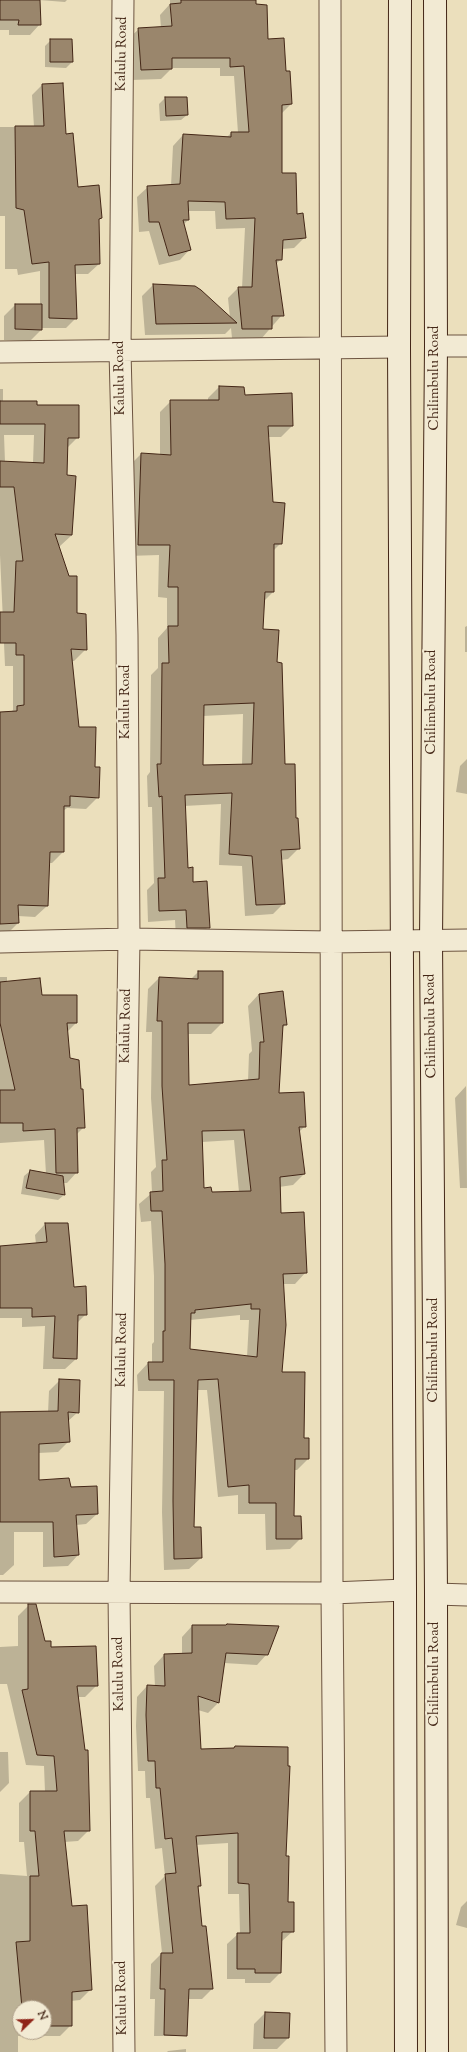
<!DOCTYPE html>
<style>
body{margin:0}
#map{position:relative;width:467px;height:2052px;overflow:hidden;background:#ebdfbc;font-family:"Sorts Mill Goudy",serif}
canvas{display:block}
.north{position:absolute;left:12px;top:2000px;width:40px;height:40px;box-sizing:border-box;background:#f2ead3;border:1px solid #ac9c87;border-radius:50%;rotate:67deg;font-size:11px;font-weight:700;line-height:16px;text-align:center;color:#432616}
.north::after{content:'';display:block;margin:auto;width:14px;height:18px;background:#8f2418;clip-path:polygon(50% 0,100% 100%,50% 72%,0 100%)}
</style>
<div id="map">
<canvas width="467" height="2052"></canvas>
<div class="north">N</div>
</div>
<script>
const ctx = document.querySelector('canvas').getContext('2d');
ctx.lineJoin = 'round';
function fill(path, color) { ctx.fillStyle = color; ctx.fill(path, 'evenodd'); }
const toPath = rows => new Path2D(rows.map(r => 'M' + r).join(''));
function stroke(path, color, width, dash) { ctx.strokeStyle = color; ctx.lineWidth = width; ctx.lineCap = dash ? 'butt' : 'round'; ctx.setLineDash(dash || []); ctx.stroke(path); }
function write(font, color, halo, rows, align = 'center') {
  ctx.font = font + ' "Sorts Mill Goudy",serif'; ctx.lineWidth = 4; ctx.setLineDash([]); ctx.textBaseline = 'middle'; ctx.strokeStyle = halo; ctx.fillStyle = color; for (const [text, x, y, turn = 0] of rows) {
    ctx.save(); ctx.translate(x, y); ctx.rotate((+turn || 0) * Math.PI / 180); ctx.textAlign = isNaN(turn) ? turn : align; if (halo) ctx.strokeText(text, 0, 0); ctx.fillText(text, 0, 0); ctx.restore();
  }
}
const shadow = toPath([
 [0,0,67,0,65,2,39,0,40,24,30,35,9,35,9,30,0,30],
 [170,0,255,0,268,40,285,72,291,104,281,114,281,174,305,237,294,248,282,249,281,259,275,265,282,315,261,339,232,338,231,328,225,334,145,335,142,296,153,285,194,287,230,318,228,298,238,288,242,288,245,228,216,229,215,211,188,211,188,220,183,225,190,249,180,260,159,265,149,231,139,232,137,197,148,187,171,186,173,146,183,135,227,137,231,133,238,133,234,76,220,76,220,68,172,68,161,79,131,80,128,39,139,29,161,28,160,15,170,4],
 [51,40,72,62,66,68,45,67,45,46],
 [42,85,65,135,77,188,101,218,98,221,99,264,88,274,74,274,76,318,66,328,41,328,41,330,30,341,4,340,4,316,15,305,40,305,40,271,18,275,17,269,5,269,5,216,0,216,0,127,34,127,32,95],
 [165,98,187,115,181,120,160,121,159,104],
 [219,387,244,396,292,426,281,437,268,437,272,503,281,543,273,551,273,592,263,602,262,630,276,663,284,765,299,848,288,859,281,860,284,903,273,914,245,916,242,866,219,865,221,804,184,806,187,869,208,927,197,938,176,938,175,920,148,922,147,890,154,883,152,807,148,807,147,776,150,772,151,675,158,668,158,638,167,628,167,598,158,597,159,555,127,556,130,465,141,454,160,455,160,412,171,401,208,401,208,398],
 [243,714,242,765,202,766,203,716],
 [0,389,3,389,3,402,36,406,78,437,67,448,66,476,72,535,60,546,58,546,86,649,74,661,72,661,78,728,94,768,98,797,86,809,67,808,63,811,63,852,52,863,49,863,47,906,35,917,18,916,18,923,7,934,0,935,0,713,11,712,13,710,13,666,5,666,0,555],
 [4,435,34,435,33,463,5,462],
 [467,626,467,652,465,652,465,627],
 [467,759,467,794,456,792,460,766],
 [198,972,222,972,222,1023,211,1034,187,1034,188,1086,248,1081,249,1054,252,1051,248,1006,259,994,285,1025,282,1029,278,1094,305,1126,299,1132,304,1174,293,1185,279,1187,280,1214,306,1272,295,1284,282,1284,281,1372,303,1439,308,1459,297,1470,294,1470,293,1517,301,1538,290,1549,266,1550,265,1514,238,1514,238,1495,218,1497,207,1390,197,1390,193,1528,201,1558,189,1569,164,1570,162,1512,164,1391,138,1391,137,1375,148,1363,152,1363,152,1344,154,1342,154,1276,151,1221,141,1222,139,1204,152,1193,151,1172,156,1167,151,1098,152,1032,146,1032,148,989,159,978,191,979],
 [234,1140,239,1192,211,1193,203,1189,202,1142],
 [240,1315,240,1320,249,1320,247,1357,189,1350,190,1320],
 [0,977,7,977,7,982,41,996,76,1023,67,1032,69,1058,84,1127,76,1135,77,1172,67,1183,62,1183,64,1195,58,1200,21,1194,24,1176,30,1171,46,1174,44,1140,0,1143],
 [466,1086,467,1188,460,1188,455,1098],
 [45,1224,86,1314,76,1324,76,1359,65,1369,43,1369,45,1326,22,1327,22,1318,0,1318,0,1289,36,1244,35,1235],
 [60,1380,78,1412,67,1422,69,1441,58,1452,38,1453,38,1481,71,1488,97,1514,86,1524,76,1525,78,1555,68,1566,43,1567,43,1532,14,1532,14,1565,3,1575,0,1575,0,1413,48,1413,49,1391],
 [29,1605,44,1642,97,1685,85,1697,78,1697,89,1830,78,1841,64,1842,71,1907,91,1989,80,2000,71,2001,71,2025,60,2036,18,2036,18,2052,0,2052,0,1874,27,1876,24,1842,19,1842,19,1803,30,1792,45,1792,44,1766,26,1765,7,1684,0,1684,0,1647,18,1646,18,1616],
 [20,2008,44,2008,44,2032,20,2032],
 [192,1626,225,1626,267,1654,257,1665,224,1663,218,1703,208,1713,198,1710,200,1750,233,1749,235,1747,285,1857,287,1903,293,1931,281,1942,280,1973,270,1983,245,1983,245,1979,227,1979,227,1944,238,1934,240,1934,239,1894,228,1894,228,1843,196,1845,200,1886,197,1889,201,1927,205,1927,212,1989,202,1999,188,1999,187,2025,176,2036,154,2036,155,1999,150,1999,151,1964,162,1953,155,1886,165,1876,162,1848,155,1849,150,1798,146,1798,145,1771,138,1771,136,1726,137,1697,147,1686,155,1687,154,1666,164,1655,182,1655,182,1637],
 [0,1752,8,1752,9,1783,0,1792],
 [467,1901,467,1928,456,1925,461,1907],
 [265,2013,288,2038,277,2049,253,2049,254,2024],
 [186,2049,186,2052,167,2052,168,2051]
]);
const building = toPath([
 [0,0,40,0,41,25,18,25,19,20,0,20,0,0],
 [181,0,256,0,256,4,267,5,268,39,284,38,286,71,290,71,292,104,282,105,282,173,296,173,297,214,303,213,306,238,283,240,282,260,276,260,284,316,272,316,272,329,242,329,238,287,252,287,255,218,226,219,225,202,188,201,189,220,183,220,191,250,169,256,159,222,149,222,147,186,180,184,183,134,231,137,231,132,249,132,244,66,230,67,230,58,172,58,172,69,141,70,138,28,172,26,170,4,181,3,181,0],
 [50,39,72,39,73,62,50,62,50,39],
 [63,83,66,134,73,133,78,187,99,185,102,218,99,219,100,264,75,265,77,319,49,318,49,262,32,264,24,210,16,208,15,126,44,126,42,84,63,83],
 [165,97,187,97,188,115,166,116,165,97],
 [153,284,195,286,201,290,237,323,156,324,153,284],
 [15,304,42,304,42,330,15,329,15,304],
 [219,386,244,387,245,395,292,393,293,426,268,426,273,502,285,503,282,544,274,544,274,592,265,592,263,629,279,630,277,662,282,663,285,764,295,764,296,818,298,818,300,849,281,850,285,904,256,905,252,856,229,854,232,793,185,795,188,868,193,867,193,882,207,881,210,928,187,928,186,910,159,911,158,878,165,878,162,796,159,797,157,764,161,764,162,663,169,663,168,626,178,626,178,587,168,587,170,545,138,545,141,453,171,455,170,400,219,400,219,386],
 [254,703,252,764,203,765,204,705,254,703],
 [0,401,37,401,37,405,79,405,79,438,68,438,67,475,76,476,72,535,55,534,69,576,77,576,77,613,86,614,87,650,71,649,79,727,96,727,95,767,100,767,99,798,70,796,70,806,64,806,64,852,50,852,48,906,18,905,19,923,0,924,0,712,17,711,17,706,24,705,24,655,16,655,16,643,0,643,0,612,14,612,16,561,23,561,14,487,0,487,0,461,44,463,45,424,0,424,0,401],
 [198,971,223,971,223,1023,188,1023,189,1085,259,1079,260,1042,264,1042,259,994,283,991,287,1025,283,1025,279,1093,304,1092,306,1127,299,1127,305,1174,280,1177,281,1213,304,1212,307,1273,283,1274,286,1325,282,1372,305,1372,304,1438,309,1438,309,1459,295,1459,294,1516,301,1516,302,1539,276,1539,276,1503,249,1503,249,1485,228,1487,218,1379,198,1380,194,1527,201,1527,202,1558,174,1559,173,1501,174,1380,149,1380,148,1362,163,1362,163,1331,165,1331,165,1264,162,1211,151,1211,150,1192,163,1191,162,1160,167,1160,162,1086,162,1021,157,1021,159,977,198,979,198,971],
 [244,1130,251,1191,212,1192,211,1187,204,1188,202,1131,244,1130],
 [251,1304,251,1309,260,1309,257,1357,190,1349,191,1313,195,1313,195,1310,251,1304],
 [40,978,42,995,77,995,77,1023,67,1023,70,1058,79,1060,81,1089,83,1089,85,1128,77,1128,78,1173,56,1173,55,1129,23,1131,23,1123,0,1123,0,1090,15,1090,0,1023,0,982,40,978],
 [30,1170,63,1176,65,1195,26,1188,30,1170],
 [45,1223,68,1223,74,1287,86,1286,87,1315,78,1315,77,1359,53,1358,55,1316,32,1317,32,1308,0,1308,0,1246,47,1242,45,1223],
 [59,1379,80,1380,79,1413,68,1412,70,1442,39,1444,39,1480,69,1478,71,1487,97,1486,98,1514,76,1515,79,1555,54,1557,53,1522,0,1522,0,1412,58,1411,59,1379],
 [28,1604,36,1604,45,1641,51,1641,51,1647,96,1646,98,1686,77,1686,85,1750,88,1750,90,1831,64,1831,72,1906,87,1905,92,1990,72,1992,72,2026,44,2026,44,2008,22,2008,16,1942,30,1941,30,1876,39,1876,35,1831,30,1831,30,1791,57,1791,54,1756,37,1755,22,1690,28,1689,28,1604],
 [227,1624,279,1626,268,1655,226,1653,219,1703,198,1696,201,1749,234,1748,235,1746,288,1747,288,1766,290,1766,286,1856,289,1856,288,1902,294,1902,294,1932,282,1932,281,1973,255,1973,255,1969,237,1969,237,1933,250,1933,249,1884,238,1883,238,1833,196,1836,201,1886,198,1886,202,1926,206,1926,213,1989,189,1989,187,2036,164,2035,165,1989,160,1989,161,1953,173,1953,165,1874,176,1873,172,1838,165,1839,160,1788,156,1788,155,1761,148,1761,146,1715,147,1685,165,1686,164,1654,192,1653,192,1625,226,1625,227,1624],
 [265,2012,290,2013,289,2038,264,2038,265,2012]
]);
const street = toPath([
 [123,0,120,351,127,635,129,939,119,1592,124,2052],
 [330,0,332,1593,336,2052],
 [436,346,467,346],
 [0,352,399,347],
 [0,942,129,939,331,942,467,940],
 [0,1592,332,1593,405,1590],
 [436,1594,467,1595]
]);
const secondary = toPath([
 [400,0,399,347,405,1590,406,2052],
 [435,0,436,346,431,940,436,1594,437,2052]
]);
const streetNames = [
 ["Kalulu Road",123,54,-89],
 ["Kalulu Road",121,378,-91],
 ["Chilimbulu Road",436,378,-90],
 ["Kalulu Road",127,702,-90],
 ["Chilimbulu Road",433,702,-90],
 ["Kalulu Road",127,1026,-89],
 ["Chilimbulu Road",432,1026,-91],
 ["Kalulu Road",123,1350,-89],
 ["Chilimbulu Road",435,1350,-90],
 ["Kalulu Road",120,1674,-91],
 ["Chilimbulu Road",436,1674,-90],
 ["Kalulu Road",123,1998,-91]
];
fill(shadow, '#0003');
fill(building, '#9a866c');
stroke(building, '#432616', 1);
stroke(street, '#6d5440', 23);
stroke(secondary, '#432616', 24);
stroke(street, '#f2ead3', 21);
stroke(secondary, '#f2ead3', 22);
write('14px', '#432616', '#f2ead3', streetNames);
</script>
